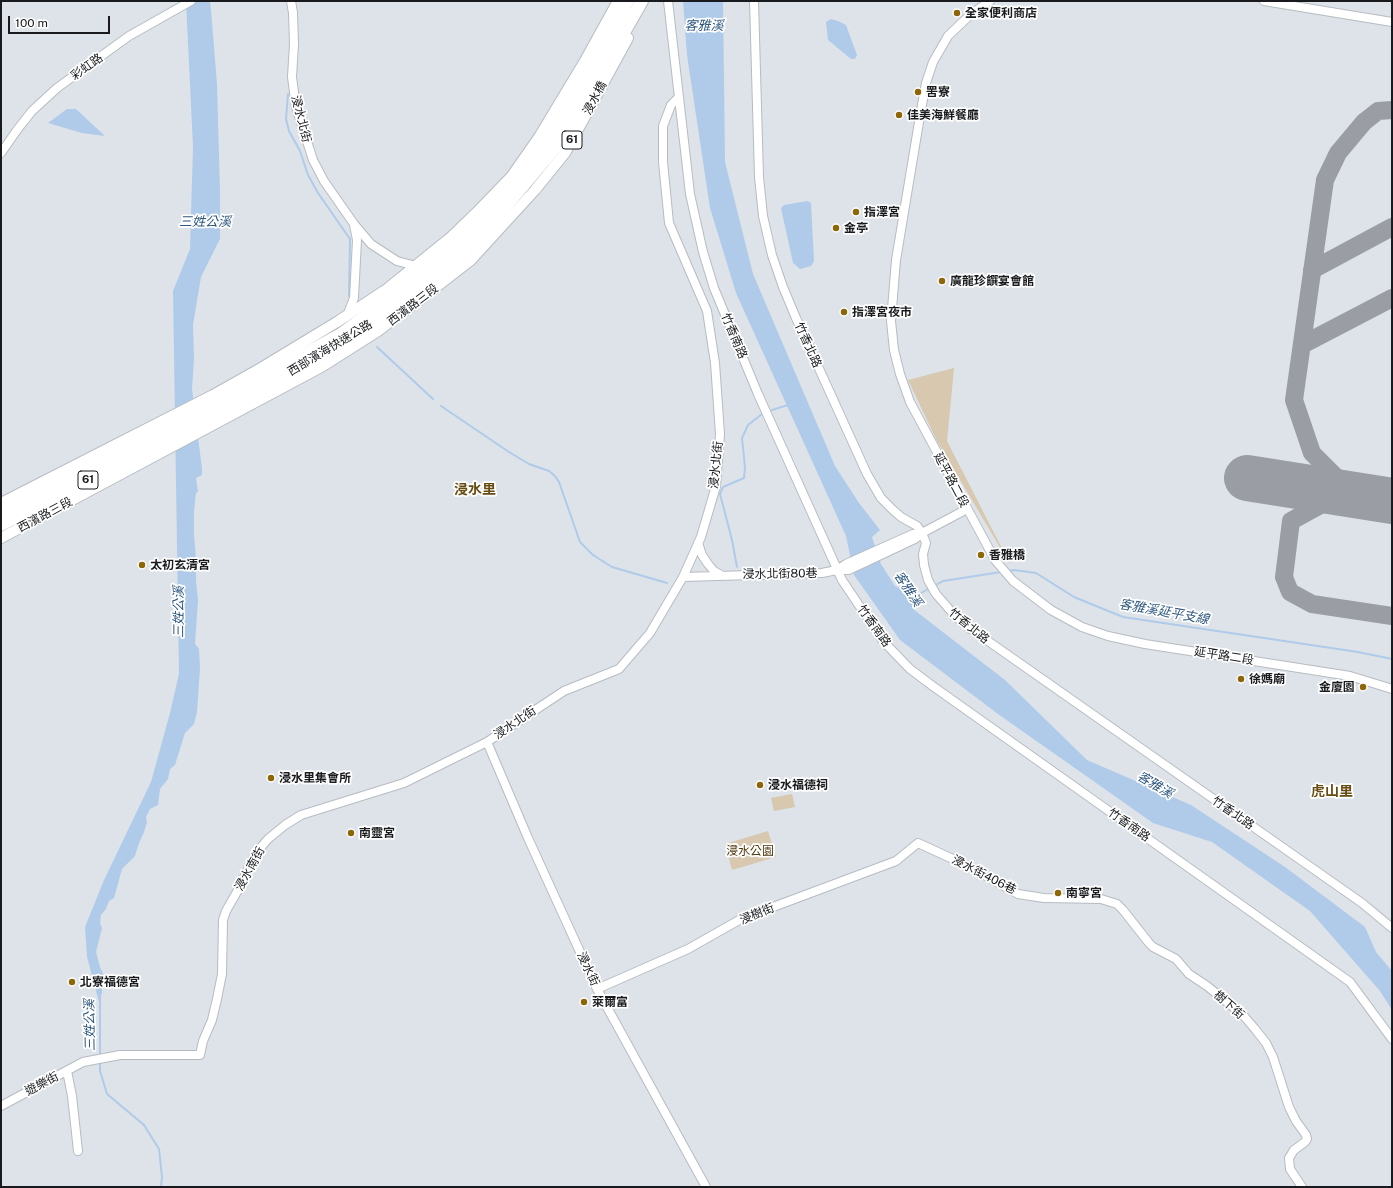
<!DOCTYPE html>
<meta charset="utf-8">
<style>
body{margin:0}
#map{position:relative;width:1393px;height:1188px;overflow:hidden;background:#dde3e9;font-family:"Public Sans",sans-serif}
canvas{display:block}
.frame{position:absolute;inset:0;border:2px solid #181a1d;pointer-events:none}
.scale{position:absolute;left:8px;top:16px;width:102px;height:18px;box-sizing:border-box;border:2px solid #181a1d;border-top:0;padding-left:5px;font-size:12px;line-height:14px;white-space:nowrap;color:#181a1d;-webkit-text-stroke:3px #fff;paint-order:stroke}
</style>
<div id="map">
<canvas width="1393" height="1188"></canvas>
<div class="frame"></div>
<div class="scale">100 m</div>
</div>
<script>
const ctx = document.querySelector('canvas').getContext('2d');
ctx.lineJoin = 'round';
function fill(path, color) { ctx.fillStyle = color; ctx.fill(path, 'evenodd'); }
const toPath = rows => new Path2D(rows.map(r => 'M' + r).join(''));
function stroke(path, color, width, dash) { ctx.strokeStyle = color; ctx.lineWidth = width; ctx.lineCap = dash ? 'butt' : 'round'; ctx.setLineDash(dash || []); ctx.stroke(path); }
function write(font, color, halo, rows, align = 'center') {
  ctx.font = font + ' "Public Sans","Noto Sans TC",sans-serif'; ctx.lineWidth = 3.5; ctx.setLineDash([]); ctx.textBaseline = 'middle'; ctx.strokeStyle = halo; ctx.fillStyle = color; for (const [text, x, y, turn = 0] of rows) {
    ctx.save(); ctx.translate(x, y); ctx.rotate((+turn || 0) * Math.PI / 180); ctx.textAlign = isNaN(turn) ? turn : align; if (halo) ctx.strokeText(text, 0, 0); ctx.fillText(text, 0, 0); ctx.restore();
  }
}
const green = toPath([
 [954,368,947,441,1011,566,937,441,908,380],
 [792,794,795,807,774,811,771,798],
 [768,831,776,857,732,870,725,844]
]);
const water = toPath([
 [186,1,210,1,211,10,217,84,220,191,220,239,201,277,193,325,194,359,192,389,202,469,202,475,196,478,198,492,196,493,194,511,194,534,196,560,196,581,198,600,195,644,199,649,200,668,197,712,194,724,185,733,175,765,170,769,168,779,160,789,158,805,150,809,146,817,147,822,144,832,139,843,135,856,122,869,114,898,109,901,106,909,101,915,100,923,102,928,96,952,100,967,104,976,102,981,102,993,99,1002,87,957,85,927,104,880,151,782,170,713,179,674,173,291,190,249,193,147],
 [683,1,723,1,725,162,753,274,835,466,859,503,880,530,872,537,881,564,895,586,917,595,913,609,1005,680,1087,760,1191,805,1285,867,1365,927,1376,952,1392,971,1392,1010,1380,991,1310,911,1212,842,1153,823,998,714,900,640,854,575,846,536,736,293,710,208,687,55],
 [831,19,838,21,846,25,857,55,855,59,851,59,828,40,826,22],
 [67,109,76,109,105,136,82,133,48,123],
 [807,201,811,203,814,261,811,266,800,269,793,263,781,208,784,205]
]);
const stream = toPath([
 [288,94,286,119,289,131,300,151,308,175,318,193,350,239,349,296],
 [377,347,433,399],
 [441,406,509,452,529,464,549,471,555,476,559,482,580,542,593,555,612,567,667,583],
 [772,410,788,405],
 [737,567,732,540,720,494,723,487,744,478,745,467,742,438,748,425,762,414],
 [1008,571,1014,570,1036,573,1074,597,1123,617,1358,652,1392,659],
 [934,586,943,581,1001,572],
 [916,596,930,588],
 [100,997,100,1057],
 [100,1061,100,1071,107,1094,144,1125,159,1149,162,1177,161,1187]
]);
const taxiway = toPath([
 [1312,270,1392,227],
 [1302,345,1392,298],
 [1354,495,1312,453,1294,400,1325,180,1338,153,1364,122,1378,111,1392,110],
 [1354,495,1333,498,1291,521,1284,577,1290,592,1312,604,1392,616]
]);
const runway = toPath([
 [1247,478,1392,501]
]);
const minor = toPath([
 [291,1,293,13,294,44,292,77,296,107,313,160,324,181,354,224,371,244,397,261,416,266],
 [668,1,690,194,703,252,714,288,758,394,842,580,883,641,910,669,934,687,1350,982,1392,1039],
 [754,1,759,177,763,216,772,255,783,287,796,318,867,474,881,498,893,510,901,517,917,526,922,533,926,543,923,554,924,565,928,580,936,594,956,617,968,627,1362,903,1392,928],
 [990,1,971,14,948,36,933,62,926,83,921,110,896,260,891,321,894,350,900,374,910,402,995,560,1013,581,1051,610,1082,627,1108,636,1145,644,1350,676,1392,689],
 [1264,1,1392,22],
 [1,153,17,130,32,111,57,88,129,36,191,1],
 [347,316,354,298,357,240,354,225],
 [698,543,702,555,708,564,714,571,721,575],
 [837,570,846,564,913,534,922,533],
 [683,577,822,573,837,570,849,570,915,539,922,533,967,509],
 [487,742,528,838,597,989,706,1187],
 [597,989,688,949,741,919,896,861,918,843,968,866,1018,894,1044,898,1101,899,1117,904,1123,910,1149,943,1153,947,1176,959,1189,974,1207,986,1243,1015,1255,1029,1266,1043,1273,1057,1289,1107,1296,1121,1306,1135,1307,1139,1305,1142,1294,1150,1289,1158,1290,1169,1302,1187],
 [67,1071,72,1096,78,1151],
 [1,1106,83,1062,120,1055,200,1055,203,1041,212,1020,217,999,222,974,223,920,226,911,238,890,256,853,268,839,285,825,301,815,404,783,487,742,564,691,619,669,650,633,683,577,701,537,716,486,720,434,715,363,707,311,669,223,663,162,663,126,671,105,679,97]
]);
const major = toPath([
 [1,503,213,395,261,368,337,322,387,289,450,238,479,210,511,177,539,137,586,59,618,1],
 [1,538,323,366,378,331,422,298,471,260,535,190,565,153,628,38]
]);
const highway = toPath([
 [1,514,174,425,341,334,404,287,457,244,517,179,548,140,581,88,628,1],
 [1,525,213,415,348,341,410,297,464,252,496,218,556,147,590,92,642,1]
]);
const markers = [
 [957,13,4,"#8c6607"],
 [918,92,4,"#8c6607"],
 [899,115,4,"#8c6607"],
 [856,212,4,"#8c6607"],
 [836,228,4,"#8c6607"],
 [942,281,4,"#8c6607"],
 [844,312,4,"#8c6607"],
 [981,555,4,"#8c6607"],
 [142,565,4,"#8c6607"],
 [1241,679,4,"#8c6607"],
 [1363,687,4,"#8c6607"],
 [271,778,4,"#8c6607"],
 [760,785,4,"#8c6607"],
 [351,833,4,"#8c6607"],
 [1058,893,4,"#8c6607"],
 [72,982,4,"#8c6607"],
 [584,1002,4,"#8c6607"]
];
const shields = [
 [572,140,20],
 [88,480,20]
];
const shieldNames = [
 ["61",572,140],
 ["61",88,480]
];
const poiNames = [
 ["全家便利商店",965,13],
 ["罟寮",926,92],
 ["佳美海鮮餐廳",907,115],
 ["指澤宮",864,212],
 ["金亭",844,228],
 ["廣龍珍饌宴會館",950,281],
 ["指澤宮夜市",852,312],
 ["香雅橋",989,555],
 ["太初玄清宮",150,565],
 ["徐媽廟",1249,679],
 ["金廈園",1355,687,"right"],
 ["浸水里集會所",279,778],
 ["浸水福德祠",768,785],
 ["南靈宮",359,833],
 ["南寧宮",1066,893],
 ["北寮福德宮",80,982],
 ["萊爾富",592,1002]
];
const streetNames = [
 ["彩虹路",87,67,-36],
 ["浸水橋",595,98,-62],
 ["浸水北街",301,119,76],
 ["西濱路三段",413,305,-37],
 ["竹香南路",734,336,67],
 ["竹香北路",808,345,66],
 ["西部濱海快速公路",330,348,-31],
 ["浸水北街",716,465,-84],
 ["延平路二段",951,480,62],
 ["西濱路三段",45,515,-28],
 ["浸水北街80巷",780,574,-1],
 ["竹香南路",874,626,54],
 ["竹香北路",969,626,39],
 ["延平路二段",1224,656,9],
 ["浸水北街",515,723,-34],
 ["竹香北路",1233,813,35],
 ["竹香南路",1129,825,35],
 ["浸水南街",250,869,-61],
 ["浸水街406巷",984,875,27],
 ["浸樹街",757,914,-22],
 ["浸水街",588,969,65],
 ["樹下街",1229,1005,41],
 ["遊樂街",42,1084,-28]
];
const parkNames = [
 ["浸水公園",750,851]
];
const waterNames = [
 ["客雅溪",704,26],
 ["三姓公溪",205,222],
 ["客雅溪",908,589,56],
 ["三姓公溪",179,612,-90],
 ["客雅溪延平支線",1164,612,10],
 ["客雅溪",1155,785,31],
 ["三姓公溪",90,1025,-91]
];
const quarterNames = [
 ["浸水里",475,490],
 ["虎山里",1332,792]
];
fill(green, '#d7c8af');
fill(water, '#afcbe9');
stroke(stream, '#afcbe9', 2);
stroke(taxiway, '#9a9ea4', 18);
stroke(runway, '#9a9ea4', 46);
stroke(minor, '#b6bcc2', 10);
stroke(major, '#b6bcc2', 12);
stroke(highway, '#b6bcc2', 14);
stroke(minor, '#fff', 8);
stroke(major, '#fff', 10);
stroke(highway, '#fff', 12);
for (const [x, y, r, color] of markers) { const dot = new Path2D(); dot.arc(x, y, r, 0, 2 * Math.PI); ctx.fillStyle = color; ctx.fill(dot); stroke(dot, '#fff', 1.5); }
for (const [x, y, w] of shields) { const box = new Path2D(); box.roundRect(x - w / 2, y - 9, w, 18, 3); ctx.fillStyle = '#fff'; ctx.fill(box); stroke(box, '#181a1d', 1); }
write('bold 11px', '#181a1d', null, shieldNames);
write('bold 12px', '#181a1d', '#fff', poiNames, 'left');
write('12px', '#181a1d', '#fff', streetNames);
write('12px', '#4f3a0e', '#fff', parkNames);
write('italic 13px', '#2d577f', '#fff', waterNames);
write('bold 14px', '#674c12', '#fff', quarterNames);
</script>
